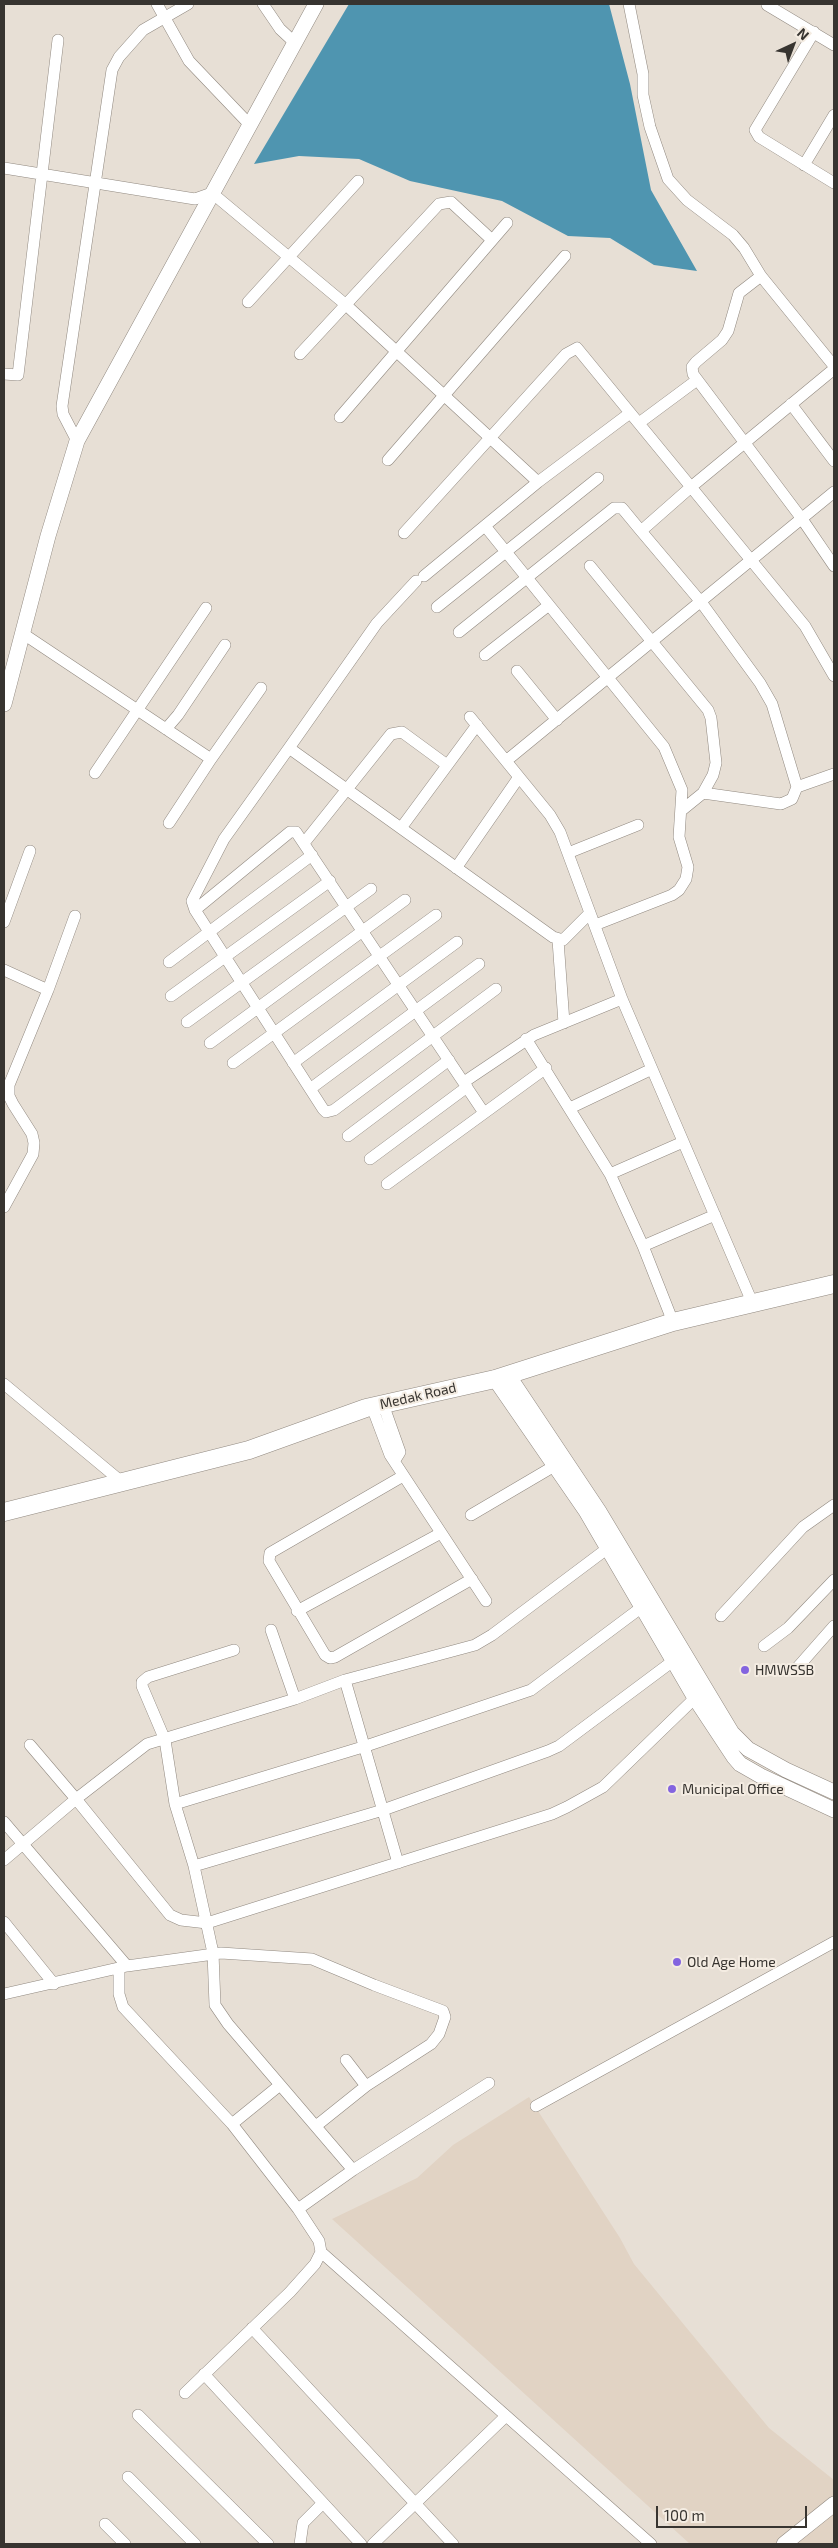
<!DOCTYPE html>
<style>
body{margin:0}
#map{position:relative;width:838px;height:2548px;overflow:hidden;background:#e7dfd5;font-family:"Exo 2",sans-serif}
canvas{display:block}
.frame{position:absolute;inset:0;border:5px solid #373430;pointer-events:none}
.north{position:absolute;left:768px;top:20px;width:50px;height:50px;-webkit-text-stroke:4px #f4ece2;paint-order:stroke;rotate:43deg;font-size:14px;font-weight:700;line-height:20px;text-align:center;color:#373430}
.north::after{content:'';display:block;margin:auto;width:18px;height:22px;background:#373430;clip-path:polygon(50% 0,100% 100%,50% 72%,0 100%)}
.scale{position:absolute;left:656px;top:2506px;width:151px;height:22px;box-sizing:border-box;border:2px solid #373430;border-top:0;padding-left:6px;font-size:15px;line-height:18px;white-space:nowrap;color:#373430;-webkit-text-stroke:4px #f4ece2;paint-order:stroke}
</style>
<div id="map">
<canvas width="838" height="2548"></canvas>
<div class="frame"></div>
<div class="north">N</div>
<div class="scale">100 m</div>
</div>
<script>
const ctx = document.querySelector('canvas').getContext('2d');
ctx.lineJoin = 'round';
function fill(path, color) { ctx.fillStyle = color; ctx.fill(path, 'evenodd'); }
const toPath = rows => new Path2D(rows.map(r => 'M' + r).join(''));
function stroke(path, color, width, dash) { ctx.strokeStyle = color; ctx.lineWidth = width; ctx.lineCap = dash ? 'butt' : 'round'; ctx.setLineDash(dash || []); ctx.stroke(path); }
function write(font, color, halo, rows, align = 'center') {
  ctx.font = font + ' "Exo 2",sans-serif'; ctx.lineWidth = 4; ctx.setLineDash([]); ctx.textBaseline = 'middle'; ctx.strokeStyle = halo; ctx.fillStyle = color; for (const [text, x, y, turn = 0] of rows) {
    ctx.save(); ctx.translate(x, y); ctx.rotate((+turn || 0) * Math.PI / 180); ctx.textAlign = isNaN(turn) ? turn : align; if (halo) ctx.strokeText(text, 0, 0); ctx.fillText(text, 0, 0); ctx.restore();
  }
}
const built = toPath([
 [529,2097,620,2238,634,2264,769,2428,834,2480,834,2498,775,2544,690,2544,332,2219,417,2178,453,2145],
 [834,2507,834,2544,794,2544]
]);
const water = toPath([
 [349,4,609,4,630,84,651,190,697,271,654,265,610,238,568,236,502,201,410,181,359,159,299,156,254,164]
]);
const street = toPath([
 [157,4,189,61,250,125],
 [263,4,280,29,294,42],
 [629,4,643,74,643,95,650,127,668,179,687,200,733,235,744,248,761,276,834,366],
 [767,5,834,45],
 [814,32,755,130,759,137,834,183],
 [804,165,834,115],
 [4,168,195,199,212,193,345,304,538,482,424,576],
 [761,276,739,293,728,331,722,340,696,362,692,367,693,374,802,519,834,566],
 [248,302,358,181],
 [300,354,439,204,451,202,492,240],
 [4,374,18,375,58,40],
 [791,404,834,461],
 [340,417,507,223],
 [639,423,697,380],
 [77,441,63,414,62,406,112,70,119,57,143,30,188,4],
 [388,460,565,256],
 [538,482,630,413],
 [485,526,664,747,682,790,679,837,688,867,686,879,679,890,672,895,595,925],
 [404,533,566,354,577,348,805,626,834,676],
 [590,566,708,710,711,718,716,763,713,775,703,793,682,810],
 [437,607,598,478],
 [459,632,614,508,622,508,641,531],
 [22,633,211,759,261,688],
 [485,655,549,605],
 [517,671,557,720],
 [470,717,506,761],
 [166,729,178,715,225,645],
 [289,748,377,623,416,581],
 [95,773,206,608],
 [797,787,834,774],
 [703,793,781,804,792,799,797,787,772,704,760,683,701,602,641,531,691,487,834,369],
 [169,823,211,759],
 [401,828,477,725],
 [304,843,391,734,402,732,447,765],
 [568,853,638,825],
 [456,868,519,777],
 [195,910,290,832,296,832,484,1113],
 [4,922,30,851],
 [558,940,564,1023],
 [169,962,312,855],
 [4,970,48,990],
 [496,989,334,1110,326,1112,323,1109,195,910,192,901,224,839,289,748,553,937,563,940,590,913],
 [171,996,330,881],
 [187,1022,371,889],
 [526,1039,610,1174,643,1246,673,1322],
 [210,1043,405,900],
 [233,1063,436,915],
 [293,1063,457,942],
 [464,1082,534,1035,622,999],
 [310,1089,479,964],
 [570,1108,652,1069],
 [348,1136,449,1060],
 [370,1159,467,1087],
 [610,1174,683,1142],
 [387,1184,546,1068],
 [4,1207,33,1154,34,1143,32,1134,13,1104,9,1096,9,1085,48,990,75,916],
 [643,1246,715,1215],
 [752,1302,622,999,560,832,550,815,506,761,834,492],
 [4,1384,123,1483],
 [383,1404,400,1452,395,1460],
 [372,1407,390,1455,486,1601],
 [403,1476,270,1553,269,1561,325,1655,330,1658,335,1657,472,1579],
 [471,1515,556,1465],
 [297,1611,441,1533],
 [721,1616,803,1527,834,1505],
 [271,1630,295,1699],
 [764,1646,788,1628,834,1580],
 [234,1650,148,1677,142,1682,142,1686,165,1740,175,1804,194,1866,213,1953,215,2005,228,2024,353,2170],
 [797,1668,834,1626],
 [345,1680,398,1863],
 [30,1745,76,1799,170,1915,181,1920,207,1923,552,1814,567,1807,603,1787,695,1698],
 [175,1804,366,1746,531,1690,642,1607],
 [4,1822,127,1966],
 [4,1860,76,1799,147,1744,295,1699,345,1680,475,1645,492,1635,608,1548],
 [194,1866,383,1810,548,1751,559,1746,673,1661],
 [4,1922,54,1984],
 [119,1968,119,1994,123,2007,232,2124,298,2209,319,2241,321,2252,315,2264,290,2292,185,2393],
 [4,1994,127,1966,221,1953,312,1959,374,1985,443,2011,445,2017,439,2034,431,2044,366,2086,316,2126],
 [346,2060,366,2086],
 [536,2106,834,1942],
 [232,2124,280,2085],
 [298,2209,353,2170,489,2083],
 [321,2252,651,2544],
 [252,2328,453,2544],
 [204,2374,361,2544],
 [138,2415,268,2544],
 [128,2477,195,2544],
 [105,2524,125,2544],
 [300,2544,303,2523,323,2503],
 [373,2544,506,2416]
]);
const secondary = toPath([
 [4,704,48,536,77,441,316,4],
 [508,1375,600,1513,732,1733,748,1749,786,1770,834,1792],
 [495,1379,586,1511,695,1698,734,1757,740,1764,761,1776,834,1810],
 [784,2544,834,2504]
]);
const primary = toPath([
 [4,1512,249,1450,366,1408,495,1379,673,1322,834,1284]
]);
const markers = [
 [745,1670,5,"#8364df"],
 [672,1789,5,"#8364df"],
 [677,1962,5,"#8364df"]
];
const streetNames = [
 ["Medak Road",418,1396,-13]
];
const poiNames = [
 ["HMWSSB",755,1670],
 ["Municipal Office",682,1789],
 ["Old Age Home",687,1962]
];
fill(built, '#e1d3c4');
fill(water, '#4f95b0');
stroke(street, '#918980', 12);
stroke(secondary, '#918980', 16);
stroke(primary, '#918980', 19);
stroke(street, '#fff', 11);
stroke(secondary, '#fff', 15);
stroke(primary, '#fff', 18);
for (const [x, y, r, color] of markers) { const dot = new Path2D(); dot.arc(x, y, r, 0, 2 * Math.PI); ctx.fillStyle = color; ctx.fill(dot); stroke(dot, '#f4ece2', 2); }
write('14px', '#373430', '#f4ece2', streetNames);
write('14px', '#373430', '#f4ece2', poiNames, 'left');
</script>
